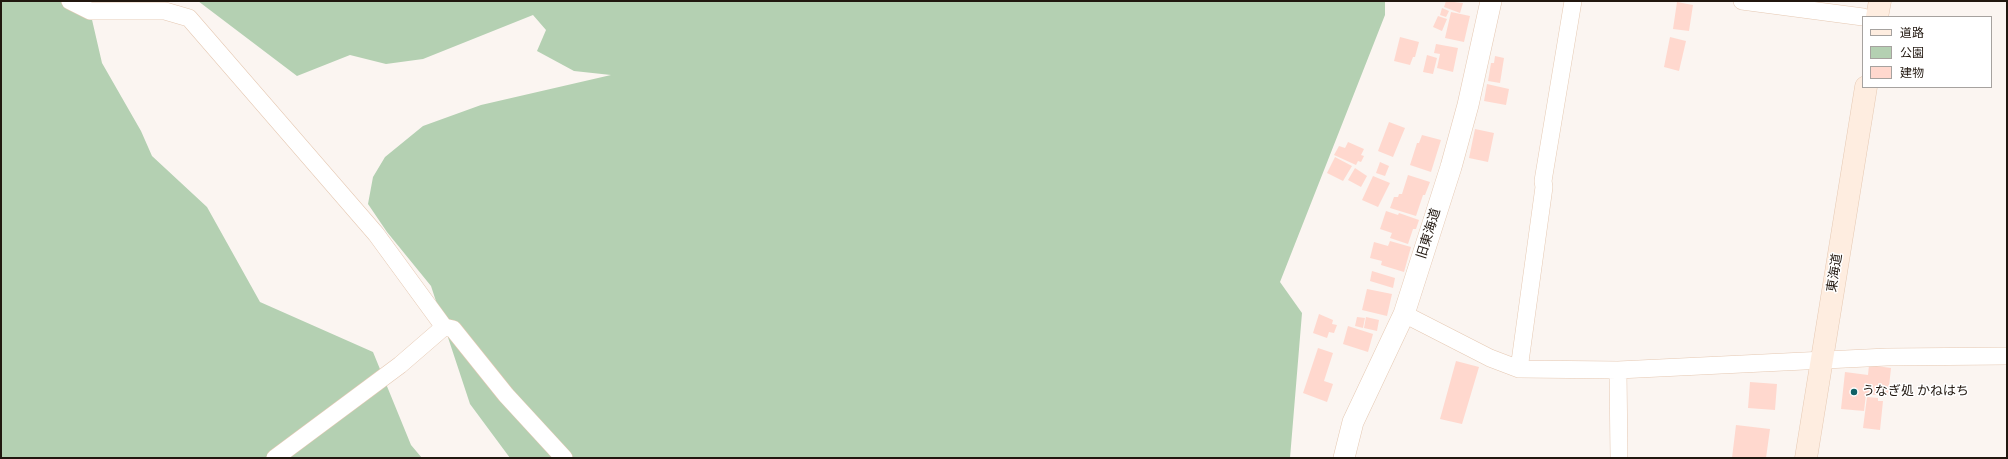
<!DOCTYPE html>
<meta charset="utf-8">
<style>
body{margin:0}
#map{position:relative;width:2008px;height:459px;overflow:hidden;background:#fbf5f1;font-family:Overpass,"Noto Sans JP",sans-serif}
canvas{display:block}
.frame{position:absolute;inset:0;border:2px solid #21170f;pointer-events:none}
.legend{position:absolute;left:1862px;top:16px;width:130px;height:72px;box-sizing:border-box;background:#fff;border:1px solid #a6a29f;margin:0;padding:5px 7px;list-style:none;font-size:12px;color:#21170f}
.legend li{display:flex;align-items:center;gap:8px;height:20px}
.legend b{width:20px;border:1px solid #a6a29f}
</style>
<div id="map">
<canvas width="2008" height="459"></canvas>
<div class="frame"></div>
<ul class="legend">
<li><b style="height:5px;background:#feede0"></b>道路</li>
<li><b style="height:11px;background:#b4d0b2"></b>公園</li>
<li><b style="height:11px;background:#ffd8ce"></b>建物</li>
</ul>
</div>
<script>
const ctx = document.querySelector('canvas').getContext('2d');
ctx.lineJoin = 'round';
function fill(path, color) { ctx.fillStyle = color; ctx.fill(path, 'evenodd'); }
const toPath = rows => new Path2D(rows.map(r => 'M' + r).join(''));
function stroke(path, color, width, dash) { ctx.strokeStyle = color; ctx.lineWidth = width; ctx.lineCap = dash ? 'butt' : 'round'; ctx.setLineDash(dash || []); ctx.stroke(path); }
function write(font, color, halo, rows, align = 'center') {
  ctx.font = font + ' Overpass,"Noto Sans JP",sans-serif'; ctx.lineWidth = 3; ctx.setLineDash([]); ctx.textBaseline = 'middle'; ctx.strokeStyle = halo; ctx.fillStyle = color; for (const [text, x, y, turn = 0] of rows) {
    ctx.save(); ctx.translate(x, y); ctx.rotate((+turn || 0) * Math.PI / 180); ctx.textAlign = isNaN(turn) ? turn : align; if (halo) ctx.strokeText(text, 0, 0); ctx.fillText(text, 0, 0); ctx.restore();
  }
}
const green = toPath([
 [1,1,70,1,90,11,102,63,141,131,152,156,207,207,260,302,373,352,411,445,422,458,1,458],
 [198,1,1385,1,1385,15,1280,282,1302,313,1290,458,510,458,470,404,431,286,387,232,368,204,373,177,385,157,423,126,481,105,611,75,574,71,537,51,546,30,533,15,423,59,386,64,350,55,297,76]
]);
const building = toPath([
 [1446,1,1463,3,1460,13,1444,7],
 [1677,2,1693,5,1689,31,1673,29],
 [1442,8,1449,11,1446,17,1440,15],
 [1451,12,1470,16,1464,42,1445,38],
 [1438,16,1447,19,1442,31,1433,27],
 [1400,37,1419,42,1415,57,1413,57,1410,65,1394,61],
 [1670,37,1686,41,1679,71,1664,67],
 [1436,44,1458,48,1453,72,1437,68,1440,54,1434,53],
 [1427,55,1437,58,1433,74,1423,72],
 [1495,56,1504,58,1500,83,1488,81,1491,63,1494,63],
 [1487,84,1509,89,1506,105,1484,101],
 [1389,122,1405,128,1393,157,1378,151],
 [1475,129,1494,133,1488,162,1469,158],
 [1422,135,1441,140,1431,172,1410,165,1417,143,1419,143],
 [1348,142,1364,149,1361,155,1364,156,1361,162,1358,161,1356,165,1334,155,1339,146,1345,148],
 [1335,157,1352,166,1343,181,1327,173],
 [1380,162,1389,166,1385,176,1376,173],
 [1355,168,1367,176,1361,187,1348,180],
 [1408,175,1430,182,1425,195,1423,195,1416,216,1390,208,1394,197,1398,197,1399,194,1402,194],
 [1373,176,1390,183,1378,207,1362,200],
 [1386,211,1398,215,1399,213,1419,220,1416,229,1413,229,1408,244,1390,238,1392,233,1380,229],
 [1390,241,1411,247,1404,272,1381,265,1382,261,1370,258,1374,242,1388,246],
 [1372,271,1395,278,1393,288,1370,281],
 [1367,289,1392,294,1387,316,1362,310],
 [1319,314,1333,320,1332,324,1337,325,1334,333,1329,332,1327,338,1313,333],
 [1357,317,1365,318,1363,328,1355,326],
 [1366,317,1379,320,1377,331,1364,328],
 [1348,326,1373,334,1368,352,1343,344],
 [1318,348,1333,353,1324,381,1333,384,1327,402,1303,393],
 [1456,361,1479,367,1462,424,1440,419],
 [1869,365,1891,368,1888,396,1866,394,1864,411,1841,409,1845,372,1868,375],
 [1750,382,1777,384,1775,410,1748,408],
 [1867,397,1878,398,1878,401,1883,401,1880,430,1863,428],
 [1736,425,1770,429,1766,458,1732,458]
]);
const minor = toPath([
 [70,1,90,11,165,11,189,18,376,234,444,327,453,329,506,395,564,458],
 [1742,1,1863,17],
 [1404,314,1490,358,1519,369,1618,370,1887,357,2007,356],
 [1519,369,1544,187,1543,181,1573,1],
 [1618,370,1619,458],
 [275,458,400,365,444,327]
]);
const tertiary = toPath([
 [1344,458,1353,422,1404,314,1451,167,1468,105,1491,1]
]);
const secondary = toPath([
 [1877,17,1880,1],
 [1806,458,1866,87]
]);
const markers = [
 [1854,392,4,"#106166"]
];
const streetNames = [
 ["旧東海道",1430,234,-73],
 ["東海道",1836,273,-81]
];
const poiNames = [
 ["うなぎ処 かねはち",1862,392]
];
fill(green, '#b4d0b2');
fill(building, '#ffd8ce');
stroke(minor, '#e5c8b2', 18);
stroke(tertiary, '#e5c8b2', 22);
stroke(secondary, '#e5c8b2', 23);
stroke(minor, '#fff', 17);
stroke(tertiary, '#fff', 21);
stroke(secondary, '#feede0', 22);
for (const [x, y, r, color] of markers) { const dot = new Path2D(); dot.arc(x, y, r, 0, 2 * Math.PI); ctx.fillStyle = color; ctx.fill(dot); stroke(dot, '#fff', 1.5); }
write('13px', '#21170f', '#fff', streetNames);
write('13px', '#21170f', '#fff', poiNames, 'left');
</script>
